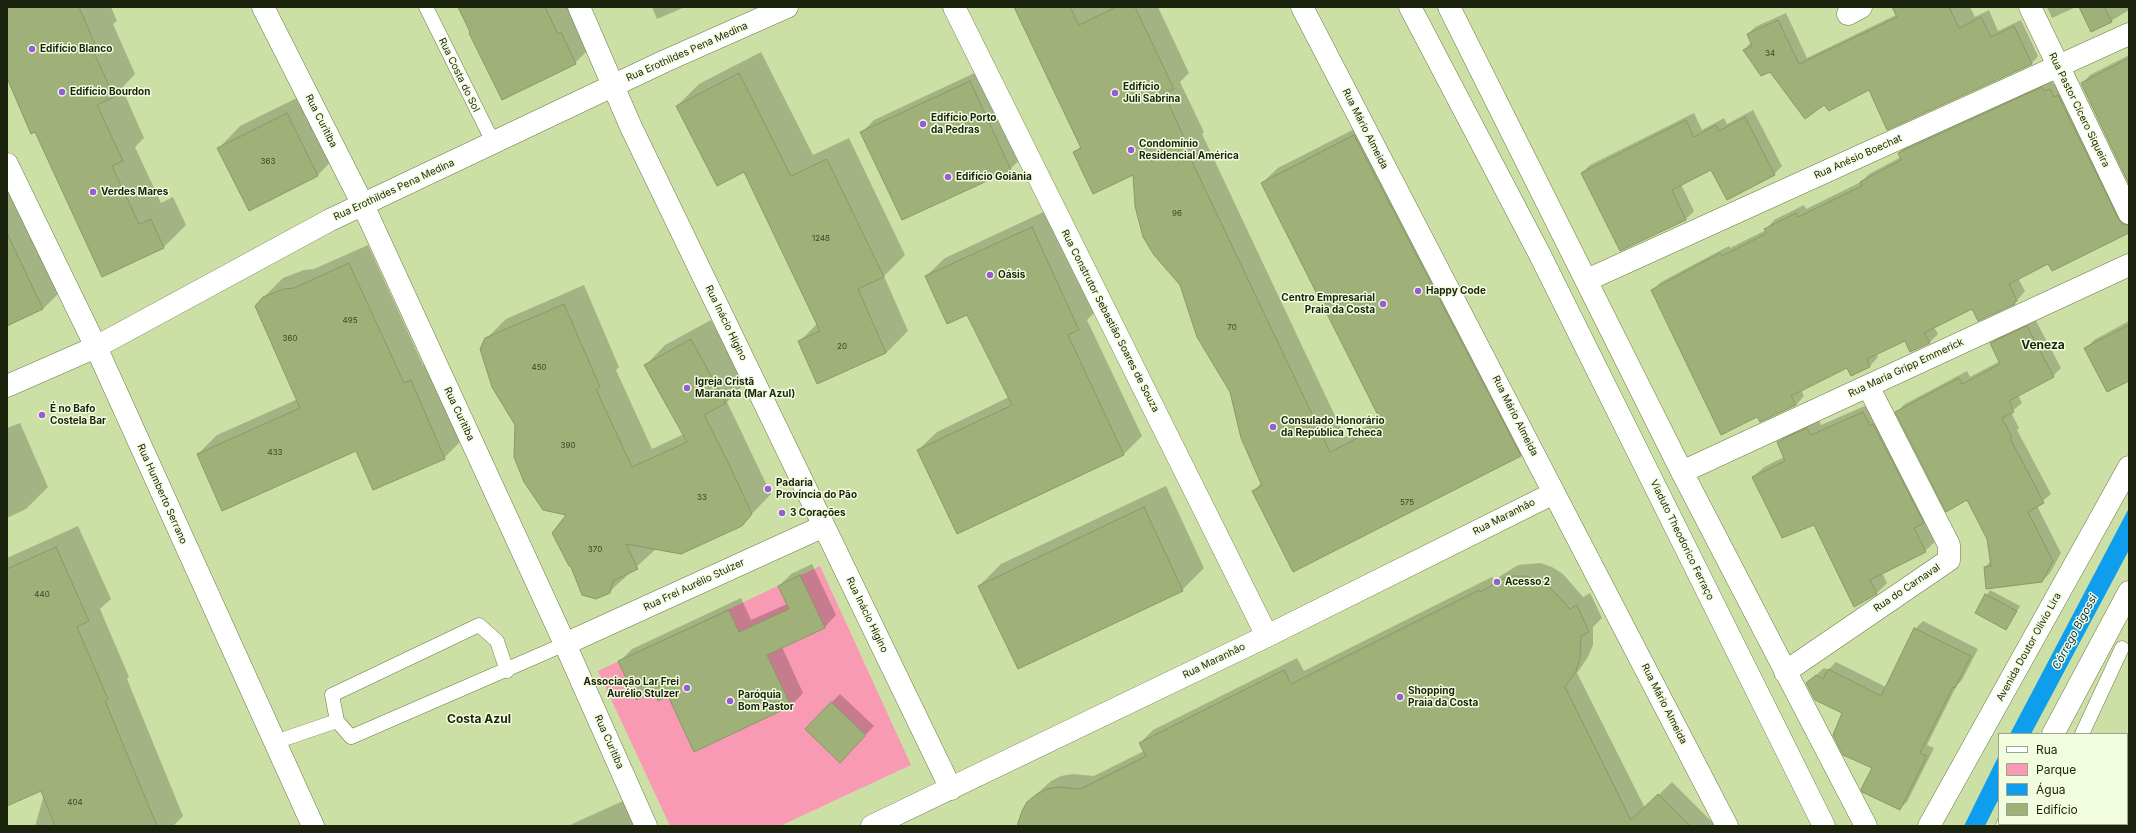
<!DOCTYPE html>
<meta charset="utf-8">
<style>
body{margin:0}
#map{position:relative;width:2136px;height:833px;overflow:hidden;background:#cce0a5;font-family:Inter,sans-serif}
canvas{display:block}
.frame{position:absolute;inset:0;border:8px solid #1c230c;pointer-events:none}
.legend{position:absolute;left:1998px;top:733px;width:130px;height:92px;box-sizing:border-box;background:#f2fcdf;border:1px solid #9ca58b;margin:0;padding:5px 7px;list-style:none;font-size:12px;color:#1c230c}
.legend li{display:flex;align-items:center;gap:8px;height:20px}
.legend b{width:20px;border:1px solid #9ca58b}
</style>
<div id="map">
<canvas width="2136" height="833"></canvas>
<div class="frame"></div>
<ul class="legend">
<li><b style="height:5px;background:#fff"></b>Rua</li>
<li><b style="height:11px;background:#f89ab3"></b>Parque</li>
<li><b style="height:11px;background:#0f9eee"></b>Água</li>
<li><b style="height:11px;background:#9fb178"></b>Edifício</li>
</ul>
</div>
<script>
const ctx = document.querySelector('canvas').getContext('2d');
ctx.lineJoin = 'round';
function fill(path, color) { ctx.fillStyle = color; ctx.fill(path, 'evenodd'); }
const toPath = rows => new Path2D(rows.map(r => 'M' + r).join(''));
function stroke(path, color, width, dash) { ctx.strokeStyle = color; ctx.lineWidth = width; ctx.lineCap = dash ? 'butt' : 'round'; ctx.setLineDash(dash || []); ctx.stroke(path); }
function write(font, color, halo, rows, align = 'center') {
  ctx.font = font + ' Inter,sans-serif'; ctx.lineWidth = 3; ctx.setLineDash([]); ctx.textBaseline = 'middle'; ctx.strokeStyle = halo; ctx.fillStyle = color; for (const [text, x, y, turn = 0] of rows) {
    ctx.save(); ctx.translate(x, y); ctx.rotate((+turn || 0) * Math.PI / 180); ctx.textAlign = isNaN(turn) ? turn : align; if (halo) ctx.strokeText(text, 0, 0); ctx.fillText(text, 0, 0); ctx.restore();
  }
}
const green = toPath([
 [820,566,911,765,780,826,670,826,598,671]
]);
const water = toPath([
 [2129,508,2129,550,2031,734,2010,734],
 [1999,755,1999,799,1996,804,1985,826,1964,826]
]);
const shadow = toPath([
 [7,7,111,7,117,21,113,24,135,74,122,88,144,138,135,147,161,203,173,197,186,225,164,247,36,131,7,77],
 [458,7,577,7,597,41,575,63],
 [652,7,685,7,657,19],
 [1015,7,1158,7,1189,73,1180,82,1204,132,1202,134,1345,437,1381,419,1262,183,1278,168,1370,121,1536,440,1520,455,1253,491,1262,482,1231,391,1181,284,1134,173,1075,152,1081,146],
 [1895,7,1970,7,1975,17,1989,10,1998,31,2021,20,2038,56,2031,64,1869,89,1824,103,1770,70,1744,50,1751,42,1748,34,1755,27,1786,13,1807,58,1896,15],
 [2047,7,2076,7,2052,18],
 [2080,7,2129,7,2129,10,2111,21],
 [761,52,813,155,849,138,905,255,884,276,908,331,886,353,818,382,800,341,818,323,745,171,677,106,699,84],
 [2129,55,2129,182,2082,84,2090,75],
 [983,69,1023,157,1010,169,861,133,874,120],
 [2051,79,2053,84,2058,81,2129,213,2129,232,2049,263,2018,278,2025,291,2015,303,1979,320,1972,308,1934,327,1938,334,1929,343,1905,339,1876,353,1878,357,1870,366,1852,374,1848,367,1801,390,1804,396,1796,405,1757,415,1653,290,1661,282,1729,246,1730,248,1766,230,1774,220,1804,205,1806,209,1861,182,1869,174,1901,157,1899,153,1908,144],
 [309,92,339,153,318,175,250,210,219,148,240,126],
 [1753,110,1782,166,1774,174,1712,169,1681,184,1694,211,1686,219,1620,250,1582,173,1590,165,1694,113,1702,130,1724,118,1727,124],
 [7,159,64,288,43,309,7,325],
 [1050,209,1096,311,1087,320,1142,436,1124,454,958,533,918,450,937,432,1009,397,968,313,926,276,945,258],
 [368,245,423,365,430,362,463,439,444,458,357,450,198,454,217,435,298,399,264,297,283,278,304,270,314,269],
 [584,285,619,367,616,370,652,449,684,434,646,365,665,345,711,320,745,383,727,402,771,494,741,525,657,548,609,592,568,515,516,425,486,339,506,319],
 [2035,319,2061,368,2053,376,2018,395,2022,403,2011,412,2019,428,2017,430,2051,494,2037,506,2061,553,2050,573,2042,581,1985,567,1991,561,1988,538,1968,499,1897,412,1905,404,1967,371,1970,377,2000,361,1991,344,1999,336],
 [2129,321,2129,380,2085,349,2094,340],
 [1874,402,1936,541,1925,551,1882,573,1887,583,1877,593,1814,524,1753,477,1764,467,1784,457,1778,442,1789,432,1818,418,1821,425],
 [20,423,48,487,26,509,7,518,7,428],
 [1166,486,1204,568,1182,590,979,586,1001,564],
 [78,526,111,599,100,609,129,677,127,679,183,816,173,826,35,826,46,788,7,805,7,558],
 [1540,563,1552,567,1563,574,1583,597,1590,593,1602,618,1593,627,1593,645,1588,657,1577,673,1645,808,1672,782,1716,826,1020,826,1028,802,1051,781,1061,776,1073,774,1094,776,1144,751,1140,743,1153,730,1297,658,1304,671,1492,577,1494,580,1518,565],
 [812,564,836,615,824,628,782,647,803,693,791,706,669,695,654,690,619,662,632,649,741,598,751,620,787,604,779,586,791,574],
 [1990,590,2020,606,2006,629,1976,612],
 [1923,621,1978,649,1962,680,1957,685,1927,745,1934,748,1907,802,1899,809,1873,768,1844,713,1815,676,1824,668,1828,670,1836,662,1886,687,1915,629],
 [840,694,874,726,848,753,831,703],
 [623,801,641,826,570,826,572,824]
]);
const building = toPath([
 [7,7,79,7,95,44,91,46,114,97,97,105,123,161,112,166,139,224,151,219,164,248,102,277,35,132,31,134,7,78,7,7],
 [458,7,545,7,558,34,561,32,576,64,502,100,469,33,470,32,458,7],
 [1014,7,1070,7,1079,25,1116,7,1135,7,1174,89,1164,94,1189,148,1186,149,1330,452,1383,425,1261,183,1354,135,1521,456,1293,572,1252,491,1262,486,1241,438,1230,392,1197,337,1180,285,1154,255,1143,237,1135,206,1133,175,1093,194,1073,152,1081,148,1014,7],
 [1892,7,1949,7,1959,28,1981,17,1991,37,2014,26,2032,64,1887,130,1869,90,1829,111,1824,105,1805,119,1770,72,1761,76,1743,50,1752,46,1747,34,1778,20,1799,64,1897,17,1892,7],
 [2079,7,2104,7,2112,22,2091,32,2079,7],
 [2129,58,2129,184,2081,83,2129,58],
 [739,73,791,176,827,159,884,277,858,289,886,353,817,384,798,341,820,331,744,172,717,186,676,106,739,73],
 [970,81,1011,170,902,220,860,132,970,81],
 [2042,87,2044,91,2050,89,2054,97,2058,95,2118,218,2122,224,2129,225,2129,233,2052,271,2048,264,2009,284,2017,301,2014,302,2015,304,1978,321,1972,309,1924,333,1930,343,1910,352,1905,341,1867,359,1870,367,1851,376,1847,368,1791,396,1796,405,1760,422,1757,417,1721,435,1651,290,1720,253,1722,256,1767,233,1764,229,1796,213,1798,217,1862,186,1860,182,1901,160,1898,153,2042,87],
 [287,113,318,176,249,211,217,148,287,113],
 [1745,117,1775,175,1727,200,1711,170,1672,190,1686,220,1620,251,1581,173,1686,120,1694,137,1716,125,1719,131,1745,117],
 [1032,227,1079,330,1068,335,1124,455,957,534,917,450,1012,405,967,315,947,324,925,276,1032,227],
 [7,233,43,309,7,326,7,233],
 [349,263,404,383,411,380,445,459,373,490,356,451,222,511,197,454,300,408,255,306,263,297,284,289,294,288,349,263],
 [564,304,600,387,596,389,632,467,687,442,644,365,691,339,726,403,704,415,727,460,752,514,742,526,681,554,626,544,638,569,613,581,610,593,596,599,582,595,571,567,569,566,552,533,566,515,543,510,524,482,514,457,515,425,492,387,480,349,485,338,564,304],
 [2129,325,2129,381,2107,392,2084,348,2129,325],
 [2027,326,2054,377,2009,401,2014,412,2002,418,2012,437,2010,438,2044,503,2028,512,2053,561,2042,582,1986,589,1984,567,1991,566,1987,539,1967,500,1946,512,1895,412,1959,378,1962,384,2000,364,1990,343,2027,326],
 [1863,412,1870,426,1873,424,1924,523,1914,528,1926,552,1870,580,1877,594,1854,607,1814,525,1782,538,1752,477,1785,461,1777,442,1807,428,1811,435,1863,412],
 [1144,507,1183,591,1018,669,978,586,1144,507],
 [56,547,89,621,77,627,108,699,105,701,157,826,55,826,41,791,7,806,7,569,56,547],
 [800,575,825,628,767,655,791,706,694,752,668,696,658,701,654,691,636,700,618,661,729,610,739,632,789,609,778,586,800,575],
 [1513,576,1526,576,1539,580,1550,587,1570,609,1577,605,1589,632,1581,636,1580,659,1576,671,1565,687,1631,820,1658,794,1690,826,1017,826,1022,811,1027,802,1037,794,1047,789,1059,787,1080,789,1146,756,1139,743,1284,670,1291,684,1479,590,1480,592,1504,578,1513,576],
 [1985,594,2017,611,2006,630,1975,613,1985,594],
 [1914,628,1971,656,1955,688,1953,687,1920,753,1927,756,1900,810,1862,792,1861,789,1872,768,1843,755,1833,735,1842,713,1815,700,1806,683,1816,675,1823,679,1828,669,1881,696,1914,628],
 [831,702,866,735,840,763,805,729,831,702]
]);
const service = toPath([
 [426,7,493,142],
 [337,721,332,695,479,625,497,641,507,671],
 [2082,734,2122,648],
 [275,742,337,721,351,737,565,644],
 [2039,826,2040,824]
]);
const minor = toPath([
 [263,7,363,205,565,644,646,826],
 [579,7,631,127,951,789],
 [954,7,1267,636],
 [1449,7,1682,472,1866,826],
 [2030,7,2129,213],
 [1848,14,1861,7],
 [7,164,96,347,313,826],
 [1587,280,2129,34],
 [1682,472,2129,265],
 [565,644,824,526],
 [1785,672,1949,560,1949,545,1868,386]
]);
const tertiary = toPath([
 [1302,7,1554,493],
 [1410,7,1539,253,1824,826],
 [7,386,96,347,330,220,665,61,787,7]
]);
const secondary = toPath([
 [872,826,1267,636,1554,493,1727,826]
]);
const primary = toPath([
 [2053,734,2129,592],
 [1929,826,2129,467],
 [2007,826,2008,824]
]);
const markers = [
 [32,49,4,"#955dd5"],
 [62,92,4,"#955dd5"],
 [1115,93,4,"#955dd5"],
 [923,124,4,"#955dd5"],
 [1131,150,4,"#955dd5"],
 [948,177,4,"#955dd5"],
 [93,192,4,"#955dd5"],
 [990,275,4,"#955dd5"],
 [1418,291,4,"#955dd5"],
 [1383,304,4,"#955dd5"],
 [687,388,4,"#955dd5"],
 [42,415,4,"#955dd5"],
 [1273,427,4,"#955dd5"],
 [768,489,4,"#955dd5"],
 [782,513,4,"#955dd5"],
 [1497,582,4,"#955dd5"],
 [687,688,4,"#955dd5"],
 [1400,697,4,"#955dd5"],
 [730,701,4,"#955dd5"]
];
const numberNames = [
 ["34",1770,54],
 ["363",268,162],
 ["96",1177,214],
 ["1248",821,239],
 ["495",350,321],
 ["70",1232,328],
 ["360",290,339],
 ["20",842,347],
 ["450",539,368],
 ["390",568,446],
 ["433",275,453],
 ["33",702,498],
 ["575",1407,503],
 ["370",595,550],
 ["440",42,595],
 ["404",75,803]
];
const poiNames = [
 ["Edifício Blanco",40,49],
 ["Edifício",1123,87],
 ["Juli Sabrina",1123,99],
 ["Edifício Bourdon",70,92],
 ["Edifício Porto",931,118],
 ["da Pedras",931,130],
 ["Condomínio",1139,144],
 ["Residencial América",1139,156],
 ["Edifício Goiânia",956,177],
 ["Verdes Mares",101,192],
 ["Oásis",998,275],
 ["Happy Code",1426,291],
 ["Centro Empresarial",1375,298,"right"],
 ["Praia da Costa",1375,310,"right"],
 ["Igreja Cristã",695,382],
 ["Maranata (Mar Azul)",695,394],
 ["É no Bafo",50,409],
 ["Costela Bar",50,421],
 ["Consulado Honorário",1281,421],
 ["da República Tcheca",1281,433],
 ["Padaria",776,483],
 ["Província do Pão",776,495],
 ["3 Corações",790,513],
 ["Acesso 2",1505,582],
 ["Associação Lar Frei",679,682,"right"],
 ["Aurélio Stulzer",679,694,"right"],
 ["Shopping",1408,691],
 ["Praia da Costa",1408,703],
 ["Paróquia",738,695],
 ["Bom Pastor",738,707]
];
const streetNames = [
 ["Rua Erothildes Pena Medina",687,52,-24],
 ["Rua Costa do Sol",459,75,64],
 ["Rua Pastor Cícero Siqueira",2079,110,64],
 ["Rua Curitiba",321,121,63],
 ["Rua Mário Almeida",1365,129,63],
 ["Rua Anésio Boechat",1858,157,-24],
 ["Rua Erothildes Pena Medina",394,190,-25],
 ["Rua Construtor Sebastião Soares de Souza",1110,321,63],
 ["Rua Inácio Higino",726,323,64],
 ["Rua Maria Gripp Emmerick",1906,368,-25],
 ["Rua Curitiba",459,414,65],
 ["Rua Mário Almeida",1515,416,63],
 ["Rua Humberto Serrano",162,494,66],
 ["Rua Maranhão",1504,517,-27],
 ["Viaduto Theodorico Ferraço",1682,540,64],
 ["Rua Frei Aurélio Stulzer",694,585,-25],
 ["Rua do Carnaval",1907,588,-34],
 ["Rua Inácio Higino",867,615,64],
 ["Avenida Doutor Olívio Lira",2029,647,-61],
 ["Rua Maranhão",1214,661,-26],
 ["Rua Mário Almeida",1664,704,63],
 ["Rua Curitiba",609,742,66]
];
const waterNames = [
 ["Córrego Bigossi",2075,632,-62]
];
const quarterNames = [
 ["Veneza",2043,345],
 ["Costa Azul",479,719]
];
fill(green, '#f89ab3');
fill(water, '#0f9eee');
fill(shadow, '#0003');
fill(building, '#9fb178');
stroke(building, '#889a62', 1);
stroke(service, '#6a7a44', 15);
stroke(minor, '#6a7a44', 23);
stroke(tertiary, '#6a7a44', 23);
stroke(secondary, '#6a7a44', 23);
stroke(primary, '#6a7a44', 23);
stroke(service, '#fff', 14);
stroke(minor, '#fff', 22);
stroke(tertiary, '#fff', 22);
stroke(secondary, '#fff', 22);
stroke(primary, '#fff', 22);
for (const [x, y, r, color] of markers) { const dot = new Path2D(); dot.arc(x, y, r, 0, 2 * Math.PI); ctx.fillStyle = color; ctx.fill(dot); stroke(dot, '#f2fcdf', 1.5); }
write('8px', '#3d4627', null, numberNames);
write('bold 10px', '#1c230c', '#f2fcdf', poiNames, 'left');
write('10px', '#1c230c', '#f2fcdf', streetNames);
write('italic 11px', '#003252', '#f2fcdf', waterNames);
write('bold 12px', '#1c230c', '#f2fcdf', quarterNames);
</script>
